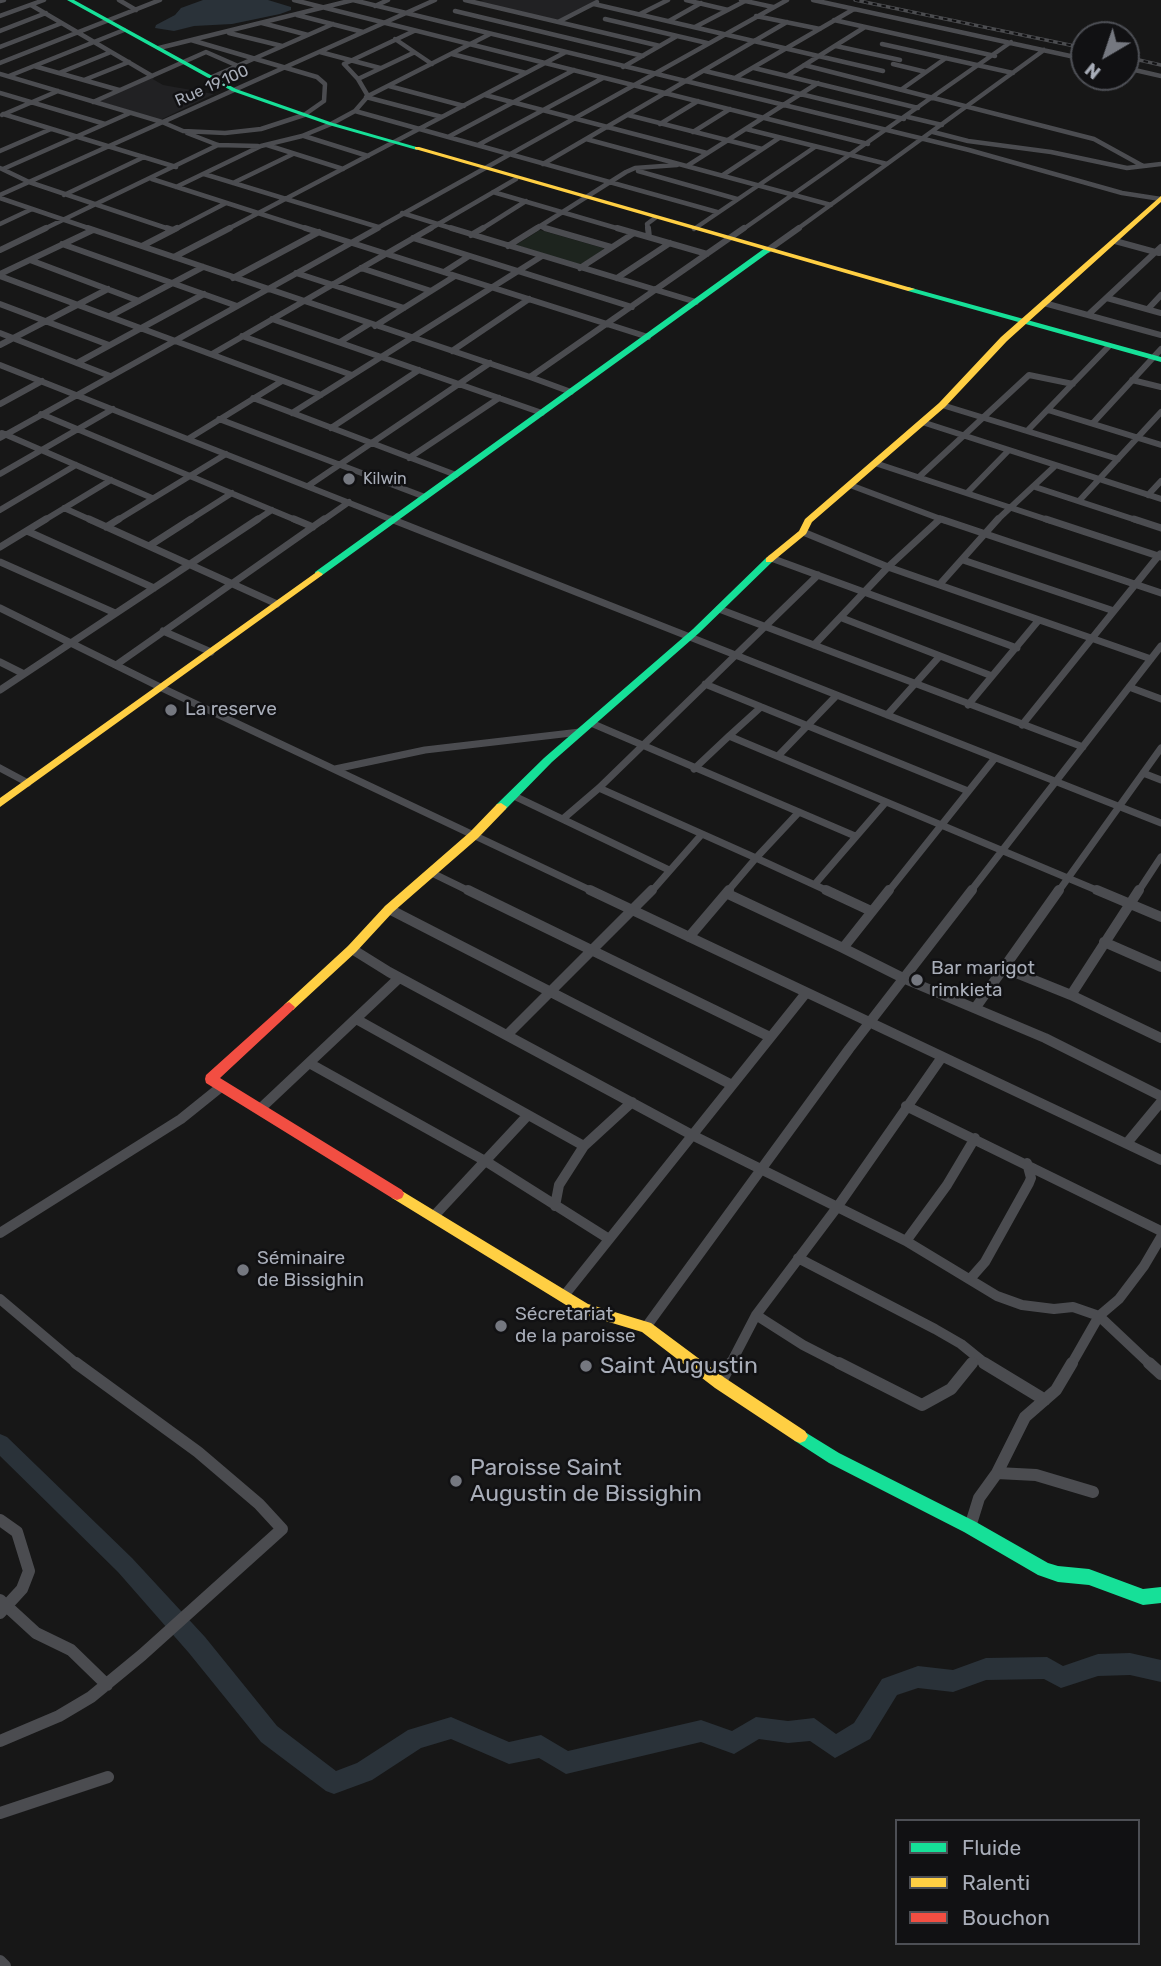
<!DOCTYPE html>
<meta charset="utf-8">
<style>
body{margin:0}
#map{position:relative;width:1161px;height:1966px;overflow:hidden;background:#171717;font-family:Rubik,sans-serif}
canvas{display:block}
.legend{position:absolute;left:895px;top:1819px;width:245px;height:126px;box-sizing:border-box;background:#111113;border:2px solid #4d4f55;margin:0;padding:9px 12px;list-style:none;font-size:21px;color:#a8adb8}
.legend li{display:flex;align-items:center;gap:14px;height:35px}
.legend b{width:35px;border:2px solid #4d4f55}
.north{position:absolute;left:1070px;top:21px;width:70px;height:70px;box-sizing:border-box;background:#111113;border:2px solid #4d4f55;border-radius:50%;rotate:219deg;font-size:19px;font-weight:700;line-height:28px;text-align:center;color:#a8adb8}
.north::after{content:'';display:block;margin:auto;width:24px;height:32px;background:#757880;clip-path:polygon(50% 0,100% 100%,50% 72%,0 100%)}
</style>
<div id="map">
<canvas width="1161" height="1966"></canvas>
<ul class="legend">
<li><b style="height:9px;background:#16e098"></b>Fluide</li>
<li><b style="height:9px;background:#ffcf43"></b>Ralenti</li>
<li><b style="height:9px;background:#f24e42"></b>Bouchon</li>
</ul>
<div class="north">N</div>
</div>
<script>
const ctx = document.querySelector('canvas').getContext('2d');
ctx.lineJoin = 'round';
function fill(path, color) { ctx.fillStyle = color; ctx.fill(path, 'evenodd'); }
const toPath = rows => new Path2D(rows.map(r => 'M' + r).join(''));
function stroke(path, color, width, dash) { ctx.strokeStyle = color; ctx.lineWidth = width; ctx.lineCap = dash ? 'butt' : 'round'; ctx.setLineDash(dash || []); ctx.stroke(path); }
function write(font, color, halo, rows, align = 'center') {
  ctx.font = font + ' Rubik,sans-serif'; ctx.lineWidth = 5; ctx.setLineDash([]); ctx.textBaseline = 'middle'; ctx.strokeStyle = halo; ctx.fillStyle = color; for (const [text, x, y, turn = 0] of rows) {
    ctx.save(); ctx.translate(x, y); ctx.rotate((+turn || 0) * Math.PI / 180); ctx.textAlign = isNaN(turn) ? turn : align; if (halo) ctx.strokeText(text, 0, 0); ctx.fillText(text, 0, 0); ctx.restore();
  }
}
const built = toPath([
 [483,0,598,0,557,20,479,2],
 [151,78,163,85,214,94,160,120,99,101]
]);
const green = toPath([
 [540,230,603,248,604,249,580,265,516,245]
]);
const water = toPath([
 [203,0,268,0,291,7,291,10,280,14,232,24,194,26,174,31,155,28,156,25,175,15,181,8]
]);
const river = toPath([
 [0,1434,7,1437,132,1558,205,1637,277,1726,336,1771,357,1763,408,1730,451,1717,509,1742,541,1735,568,1751,701,1720,732,1731,756,1717,788,1721,814,1718,836,1734,854,1723,882,1679,918,1666,953,1670,986,1658,1047,1657,1063,1666,1098,1654,1130,1653,1161,1660,1161,1682,1130,1675,1098,1676,1061,1688,1044,1679,986,1680,953,1692,918,1688,897,1695,870,1739,835,1758,810,1741,788,1743,759,1739,734,1754,701,1742,566,1774,539,1758,509,1764,451,1739,421,1748,372,1780,334,1794,326,1791,261,1742,189,1653,118,1572,0,1456,0,1434]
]);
const streetFar4 = toPath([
 [119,0,136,10],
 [294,0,868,144],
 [353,0,969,150,1122,193,1161,199],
 [465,0,660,46],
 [686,0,728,10],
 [741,0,773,7],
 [813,0,1084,59],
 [0,1,4,0],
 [594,4,883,71],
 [31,5,152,76],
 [375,6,388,0],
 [455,11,643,56],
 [640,14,668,0],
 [297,15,363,32],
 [0,16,44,0],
 [756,16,820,29],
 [605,19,707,43],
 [834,20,995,56],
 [669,21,701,3],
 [558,22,597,2],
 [262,23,308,35],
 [695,27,745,1],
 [0,31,46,13],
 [229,33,282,46],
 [395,39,432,64],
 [882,44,1013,73],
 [836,46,900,60],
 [0,47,62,23],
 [159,48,353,0],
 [320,52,380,68],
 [452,54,526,73],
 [0,63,160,0],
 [893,64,926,72],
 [804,65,1094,139,1143,166],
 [34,66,119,90],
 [623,67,677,36],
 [754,68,918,108],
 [1126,68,1161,76],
 [705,71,904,119],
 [59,73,111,52],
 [0,74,162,122,183,131,225,133,261,129,304,115,324,101,325,84,317,77,191,40],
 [9,76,124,30],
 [787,76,865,27],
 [212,77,333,24],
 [735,78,854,9],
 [358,79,413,53],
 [84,80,129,62],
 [389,86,464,106],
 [902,89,946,58],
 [0,93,105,124],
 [485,95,707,153],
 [368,96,358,79,344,64,414,31],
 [366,97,442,117],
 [93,102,206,52,238,66],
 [355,111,717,212],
 [3,114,176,167],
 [2,115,58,91],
 [628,115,762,149],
 [908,117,942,125],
 [660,124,698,101],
 [746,129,887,164],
 [693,132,730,109],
 [933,132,968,141,1051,152,1127,168,1161,164],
 [187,133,218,145,258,146],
 [304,136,368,156],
 [448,137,574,70],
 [586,139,831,205],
 [267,145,343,169],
 [478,145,603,78],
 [0,151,51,129],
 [543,164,787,22],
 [687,166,818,83],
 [0,168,29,182,172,230],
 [3,169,130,113],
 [638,171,737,199],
 [204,174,378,227],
 [723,175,779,138],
 [152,179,311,230],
 [233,183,293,154],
 [176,187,261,146,302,136,331,124,355,111,368,96,490,34],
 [493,192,623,230],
 [0,195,435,0],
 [64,195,144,157],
 [0,198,94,230],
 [402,213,457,230],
 [0,224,32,209],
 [539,226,551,230],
 [694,229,815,147],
 [42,230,218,145],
 [174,230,226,203],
 [226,230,564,53],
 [374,230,787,0],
 [428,230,516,179],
 [480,230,526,201],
 [534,230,626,172,635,168,677,165],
 [648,230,647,224,655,218],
 [742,230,1011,42],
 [796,230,1044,50]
]);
const streetFar3 = toPath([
 [88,228,530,377],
 [167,228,173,230],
 [305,228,648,337],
 [451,228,696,302],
 [545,228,611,247],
 [617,228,707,254],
 [648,228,649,237],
 [471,235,483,228],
 [413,238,632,307],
 [1115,241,1159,253],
 [62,244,237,306],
 [142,246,177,228],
 [508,246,537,228],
 [0,250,46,228],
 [768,250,799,228],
 [174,257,230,228],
 [30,260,139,301],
 [361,268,431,291],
 [580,268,634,233],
 [444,272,469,256],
 [296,273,404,308],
 [0,274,93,230],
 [0,276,321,395],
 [233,278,319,232],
 [617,278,670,243],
 [1107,298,1161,313],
 [1044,303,1161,335],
 [0,304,109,345],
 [1148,309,1161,295],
 [1088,315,1161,247],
 [110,316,203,267],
 [272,319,542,413],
 [375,326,455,276],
 [0,333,110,376],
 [242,336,352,375],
 [340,342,369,324],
 [0,345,108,289],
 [452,351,529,299],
 [212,354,431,228],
 [77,363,204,294],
 [0,365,395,521],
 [1132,380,1161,387],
 [571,392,530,377,744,228],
 [253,398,456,475],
 [0,404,42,381],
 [942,405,1118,459],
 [1048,410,1161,445],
 [292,413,542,256],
 [41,414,298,521],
 [219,419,425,497],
 [922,422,1161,499],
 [1093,423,1161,349],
 [331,428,419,370],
 [1029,429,1109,346],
 [2,433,152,498],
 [0,438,378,228],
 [188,439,282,381],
 [409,458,499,398],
 [875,463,1051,521],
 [0,474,113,409],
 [919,477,1029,375,1073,384],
 [850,485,946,521],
 [308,486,490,363],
 [1035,487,1139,521],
 [967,493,1008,451],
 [1148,495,1161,481],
 [1079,501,1161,412],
 [64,508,93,521],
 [0,510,76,465],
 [43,521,111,480],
 [116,521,226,454],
 [188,521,232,493],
 [255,521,272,510],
 [322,521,349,502],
 [938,521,940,519],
 [996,521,1055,466]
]);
const streetFar2 = toPath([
 [89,519,277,604],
 [294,519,313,527],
 [391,519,1161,823],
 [941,519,1161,593],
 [1046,519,1161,557],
 [1134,519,1161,528],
 [106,527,119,519],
 [27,531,154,588],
 [803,532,888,567,1151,659],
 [149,546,191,519],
 [0,547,46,519],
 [771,558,1017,648],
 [963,560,1114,611],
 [0,562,115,613],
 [940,584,998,519],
 [0,608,162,688,594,892],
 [719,609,1083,747],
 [842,618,992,676],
 [163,631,211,652],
 [814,645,888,567,940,519],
 [0,662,24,674],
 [116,665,324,519],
 [705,684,968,791],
 [1129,687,1161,699],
 [0,690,258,519],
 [968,705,1038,621],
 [887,715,939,657],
 [591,723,855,836],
 [1022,725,1160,554],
 [729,736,761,707],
 [778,756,836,696],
 [0,768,28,783],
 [335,769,425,750,580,732],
 [694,769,729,736,1101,892],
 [1143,773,1161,780],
 [599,788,756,858,799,812],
 [512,795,669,870],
 [564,818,599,788,818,575],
 [432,873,471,892],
 [815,884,886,802],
 [651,892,702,834],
 [727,892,756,858,830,892],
 [888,892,995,758],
 [970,892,1161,646],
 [1058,892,1161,748],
 [1138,892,1161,857]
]);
const streetFar1 = toPath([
 [468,890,770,1037],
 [590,890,1161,1160],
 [826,890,871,911],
 [889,890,843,948,905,979,1045,1038,1161,1096],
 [1097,890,1161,917],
 [728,894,843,948],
 [389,909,732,1085],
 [689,937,729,890],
 [1104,942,1161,967],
 [352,949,389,972,692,1135,906,1241,997,1296,1022,1305,1054,1309,1073,1307,1099,1316,1151,1365],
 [1004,968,1071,995,1161,1038],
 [1071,995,1139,890],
 [976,1007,1059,890],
 [356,1019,584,1146,632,1102],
 [507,1035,652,890],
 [309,1063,487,1162,609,1239],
 [906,1106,1161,1231],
 [260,1109,399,978],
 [1127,1143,1161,1102],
 [555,1206,559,1185,584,1146],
 [433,1217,528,1115],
 [0,1233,181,1119,222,1086],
 [906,1241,947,1185,975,1138],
 [798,1258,935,1329,961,1344,987,1365],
 [970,1279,985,1262,1029,1183,1031,1178,1027,1163],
 [563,1297,806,993],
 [0,1299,78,1365],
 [756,1315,803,1345,842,1365],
 [646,1327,849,1049,972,890],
 [730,1365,756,1315,838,1206,942,1057],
 [971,1365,976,1358],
 [1071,1365,1099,1316,1119,1299,1144,1266,1161,1237]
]);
const street = toPath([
 [839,1363,922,1405,951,1389,972,1363],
 [984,1363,1045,1400],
 [1149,1363,1161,1374],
 [720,1383,731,1363],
 [997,1473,1036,1475,1093,1492],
 [0,1520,17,1532,29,1571,22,1589,0,1613],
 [970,1527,979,1498,997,1473,1025,1417,1056,1390,1072,1363],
 [0,1600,36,1633,71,1650,107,1685],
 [0,1741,59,1716,91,1697,142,1655,282,1529,259,1504,198,1452,76,1363],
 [0,1813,108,1777],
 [0,1961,5,1966]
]);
const fast = toPath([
 [67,0,74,0,236,89,333,123,420,148,417,150,329,125,232,91,67,0],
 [765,248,772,250,321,576,315,576,315,572,765,248],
 [908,287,1161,357,1161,362,908,291,908,287],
 [769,557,774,560,772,562,699,633,552,762,505,810,497,810,495,807,497,804,544,758,693,629,766,558,769,557],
 [800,1429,839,1453,976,1522,1048,1563,1058,1566,1089,1569,1143,1589,1161,1587,1161,1603,1143,1605,1089,1585,1058,1582,1038,1575,964,1532,829,1463,795,1441,792,1436,795,1431,800,1429]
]);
const slow = toPath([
 [415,147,419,147,915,289,908,291,415,149,415,147],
 [1161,196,1161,202,1007,341,945,407,812,522,806,534,772,562,766,562,766,558,799,531,805,519,939,403,1001,337,1161,196],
 [318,571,323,574,321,576,0,807,0,798,318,571],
 [501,803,507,807,505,810,478,838,393,912,356,952,293,1010,285,1010,283,1007,285,1004,348,946,385,906,470,832,497,804,501,803],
 [397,1188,588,1304,651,1323,725,1378,805,1431,808,1436,805,1441,800,1443,795,1441,715,1388,642,1332,579,1313,392,1198,390,1194,392,1190,397,1188]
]);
const jam = toPath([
 [289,1002,295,1007,293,1010,220,1078,402,1190,404,1194,402,1198,397,1200,392,1198,206,1083,205,1079,206,1075,285,1004,289,1002]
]);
const rail = toPath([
 [855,0,1084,48],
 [1126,57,1161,65]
]);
const markers = [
 [349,479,7,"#757880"],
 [171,710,7,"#757880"],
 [917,980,7,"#757880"],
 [243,1270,7,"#757880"],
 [501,1326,7,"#757880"],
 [586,1366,7,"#757880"],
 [456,1481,7,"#757880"]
];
const farStreetnames = [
 ["Rue 19.100",212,86,-24]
];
const farPoinames = [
 ["Kilwin",363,479]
];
const poiNames = [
 ["La reserve",185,710],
 ["Bar marigot",931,969],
 ["rimkieta",931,991],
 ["Séminaire",257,1259],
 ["de Bissighin",257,1281],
 ["Sécretariat",515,1315],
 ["de la paroisse",515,1337]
];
const nearPoinames = [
 ["Saint Augustin",600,1366],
 ["Paroisse Saint",470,1468],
 ["Augustin de Bissighin",470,1494]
];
fill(built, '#212123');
fill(green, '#1d241e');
fill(water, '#2a3239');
fill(river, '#2a3239');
stroke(streetFar4, '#4b4c50', 4.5);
stroke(streetFar3, '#4b4c50', 6);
stroke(streetFar2, '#4b4c50', 7);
stroke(streetFar1, '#4b4c50', 10);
stroke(street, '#4b4c50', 12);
fill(fast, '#16e098');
fill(slow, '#ffcf43');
fill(jam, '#f24e42');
stroke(rail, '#4b4c4f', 3.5);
stroke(rail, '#111113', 2, [4.5]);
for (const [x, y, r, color] of markers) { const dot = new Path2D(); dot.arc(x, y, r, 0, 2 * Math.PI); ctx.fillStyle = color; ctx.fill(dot); stroke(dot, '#111113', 2.5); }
write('16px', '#a8adb8', '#111113', farStreetnames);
write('16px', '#a8adb8', '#111113', farPoinames, 'left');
write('19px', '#a8adb8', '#111113', poiNames, 'left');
write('23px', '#a8adb8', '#111113', nearPoinames, 'left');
</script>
